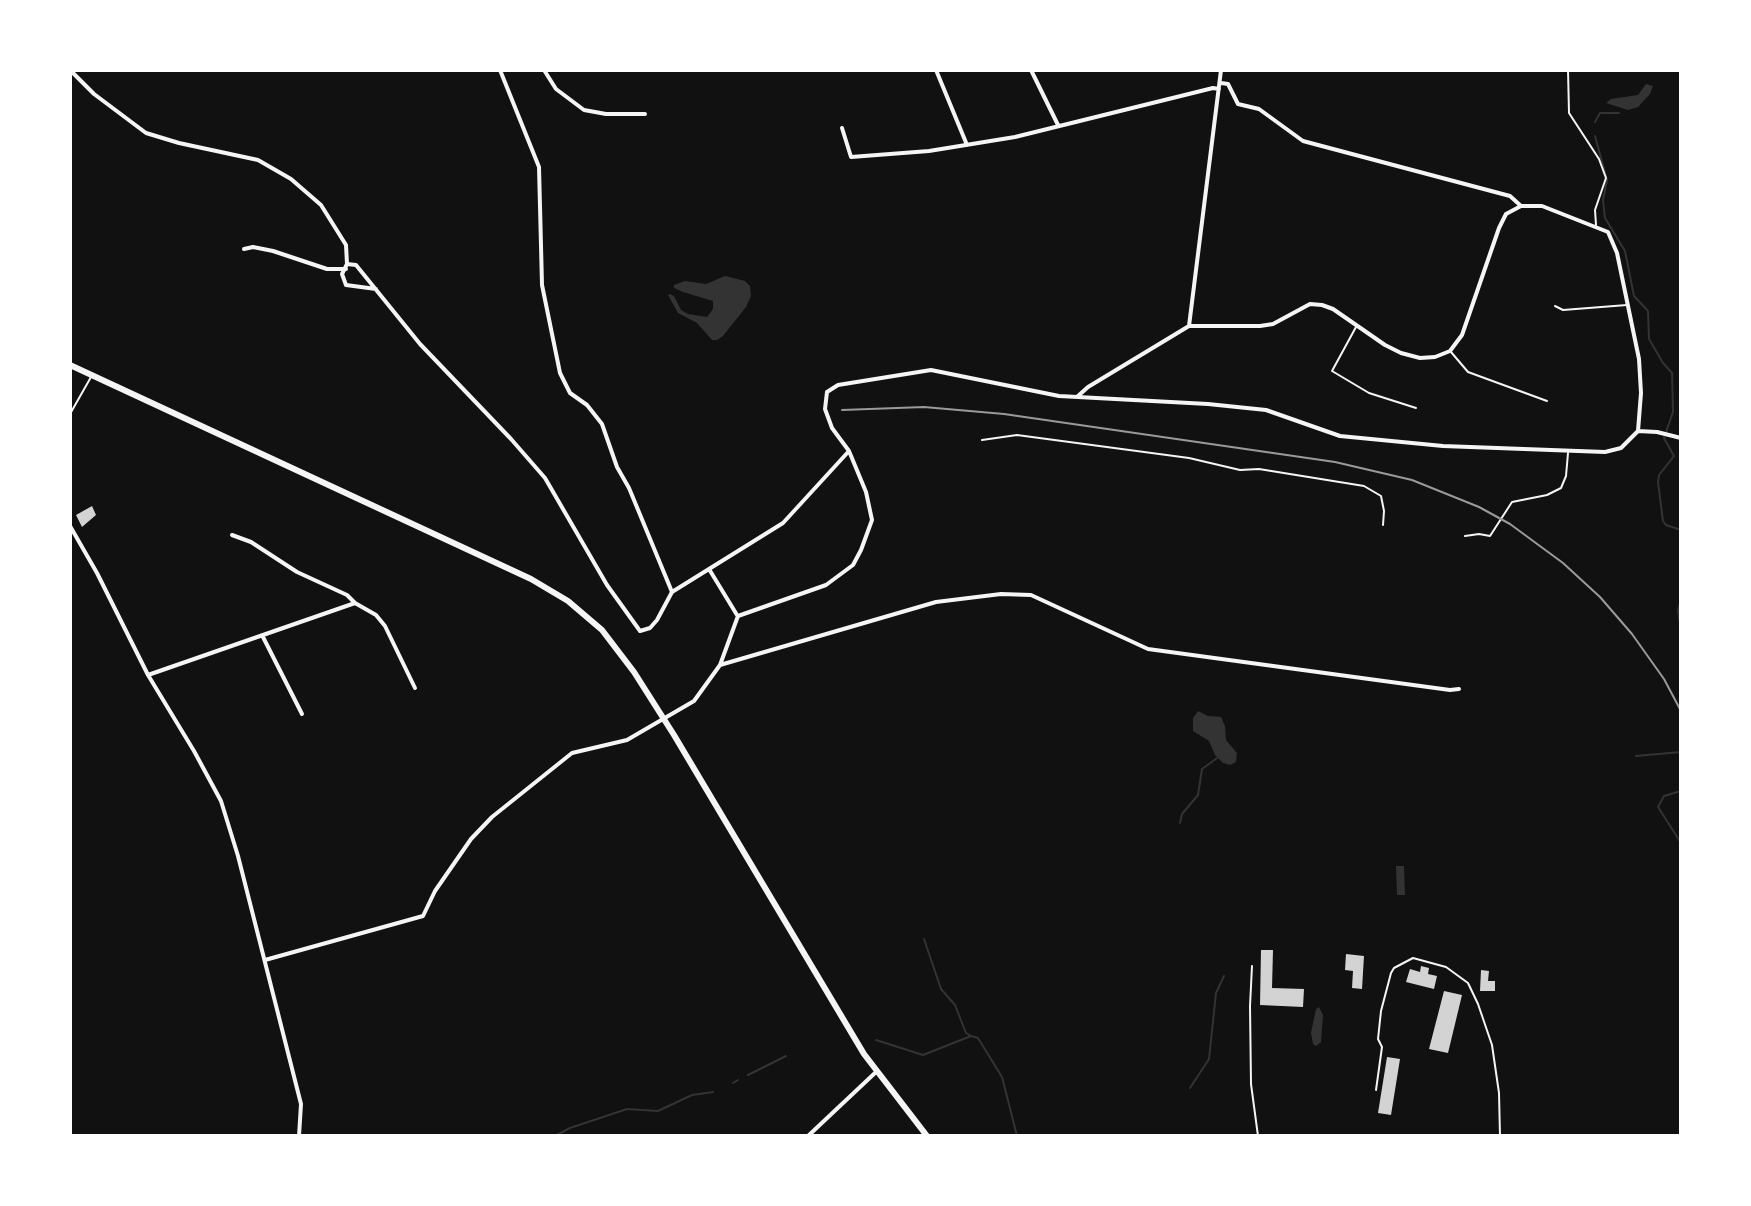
<!DOCTYPE html>
<style>
body{margin:0}
#map{position:relative;width:1751px;height:1206px;overflow:hidden;background:#111;font-family:Roboto,sans-serif}
canvas{display:block}
.frame{position:absolute;inset:0;border:72px solid #fff;pointer-events:none}
</style>
<div id="map">
<canvas width="1751" height="1206"></canvas>
<div class="frame"></div>
</div>
<script>
const ctx = document.querySelector('canvas').getContext('2d');
ctx.lineJoin = 'round';
function fill(path, color) { ctx.fillStyle = color; ctx.fill(path, 'evenodd'); }
const toPath = rows => new Path2D(rows.map(r => 'M' + r).join(''));
function stroke(path, color, width, dash) { ctx.strokeStyle = color; ctx.lineWidth = width; ctx.lineCap = dash ? 'butt' : 'round'; ctx.setLineDash(dash || []); ctx.stroke(path); }
const water = toPath([
 [1646,84,1653,86,1650,94,1638,107,1628,110,1606,103,1611,99,1638,95],
 [725,276,745,281,750,286,751,296,746,307,723,336,717,340,712,340,697,323,678,313,668,295,670,294,674,296,681,310,688,314,707,317,713,309,713,301,683,292,674,288,674,285,685,281,706,284],
 [1198,711,1208,716,1221,717,1225,726,1226,740,1237,753,1236,762,1230,765,1223,763,1215,755,1209,741,1193,731,1193,718],
 [1396,866,1404,866,1405,895,1397,895],
 [1319,1007,1323,1015,1321,1042,1316,1046,1313,1044,1311,1033,1316,1009]
]);
const stream = toPath([
 [1595,122,1600,113,1619,113],
 [1595,136,1607,180,1603,200,1605,218,1625,251,1634,296,1648,311,1649,339,1663,363,1672,373,1673,412,1664,438,1674,456,1659,475,1658,482,1663,521,1666,525,1681,530],
 [1681,601,1678,610,1681,629],
 [1636,756,1681,752],
 [1681,791,1664,796,1658,807,1681,843],
 [1180,823,1182,814,1198,795,1202,769,1217,758],
 [924,939,941,989,955,1005,966,1033,971,1036],
 [876,1040,923,1055,971,1036,978,1038,1002,1077,1017,1136],
 [748,1075,786,1056],
 [733,1083,738,1080],
 [1190,1088,1209,1059,1216,993,1224,976],
 [555,1136,570,1128,627,1109,658,1111,692,1095,713,1092]
]);
const building = toPath([
 [92,506,96,515,82,527,76,515],
 [1261,950,1273,950,1272,988,1304,989,1303,1007,1260,1005],
 [1346,954,1364,956,1362,989,1352,988,1353,971,1345,970],
 [1421,966,1429,968,1428,974,1437,976,1434,989,1406,982,1410,969,1420,972],
 [1481,970,1489,971,1488,981,1495,981,1495,991,1480,991],
 [1444,991,1462,995,1448,1053,1429,1049],
 [1387,1057,1400,1059,1391,1115,1378,1113]
]);
const service = toPath([
 [1568,70,1569,113,1599,159,1606,178,1595,210,1596,225],
 [1555,306,1563,310,1627,305],
 [1356,327,1332,371,1369,393,1416,408],
 [1451,352,1468,372,1547,401],
 [70,414,91,377],
 [982,440,1017,435,1189,458,1240,470,1259,469,1364,486,1381,496,1384,511,1383,525],
 [1465,536,1479,534,1490,536,1512,502,1547,495,1561,488,1566,476,1568,453],
 [1252,966,1250,1006,1251,1084,1258,1136],
 [1376,1090,1382,1047,1378,1039,1381,1011,1391,973,1394,968,1413,958,1446,967,1468,983,1478,1004,1492,1045,1499,1093,1500,1136]
]);
const minor = toPath([
 [70,70,94,94,146,133,179,143,258,160,291,179,321,205,346,245,347,264,342,274,346,285,376,289],
 [500,70,539,167,542,285,560,373,570,393,587,405,602,424,617,467,629,488,672,592],
 [544,70,556,89,584,110,606,114,645,114],
 [936,70,967,145],
 [1031,70,1058,125],
 [1221,83,1228,84,1238,104,1259,109,1303,141,1510,196,1521,206,1542,206,1608,232,1617,253,1639,359,1641,393,1638,431],
 [842,128,851,157,929,151,1015,137,1213,88,1219,89],
 [244,249,253,247,273,251,327,269,346,269],
 [347,264,356,265,420,344,511,439,545,478,607,585,640,631,650,628,657,620,672,592,783,523,849,451,832,428,825,409,827,392,838,385,931,370,1059,396,1208,404,1266,410,1340,436,1443,446,1605,452,1621,448,1638,431],
 [1189,326,1260,326,1273,324,1310,304,1322,305,1333,309,1385,345,1401,353,1420,358,1435,357,1450,351,1462,335,1499,228,1506,214,1521,206],
 [1189,326,1221,70],
 [1078,396,1088,387,1189,326],
 [1638,431,1657,432,1681,438],
 [70,526,97,573,148,675,194,751,221,801,238,856,301,1104,299,1136],
 [232,535,251,542,297,572,347,595,355,603],
 [709,569,737,615],
 [263,637,302,714],
 [720,665,936,602,1001,594,1031,595,1148,649,1450,690,1459,689],
 [148,675,355,603,376,615,385,626,415,688],
 [265,960,423,916,435,891,471,839,492,817,572,753,627,740,694,701,720,665,738,616,826,585,853,565,861,550,872,520,866,492,849,451],
 [808,1136,876,1072]
]);
const secondary = toPath([
 [70,365,531,579,568,601,602,630,634,672,674,735,864,1054,927,1136]
]);
const rail = toPath([
 [842,410,924,407,1004,414,1335,462,1412,480,1479,507,1510,524,1563,563,1600,597,1632,634,1664,679,1681,711]
]);
fill(water, '#333');
stroke(stream, '#333', 2);
fill(building, '#d3d3d3');
stroke(service, '#f5f5f5', 2);
stroke(minor, '#f5f5f5', 4);
stroke(secondary, '#f5f5f5', 6);
stroke(rail, '#9a9a9a', 2);
</script>
